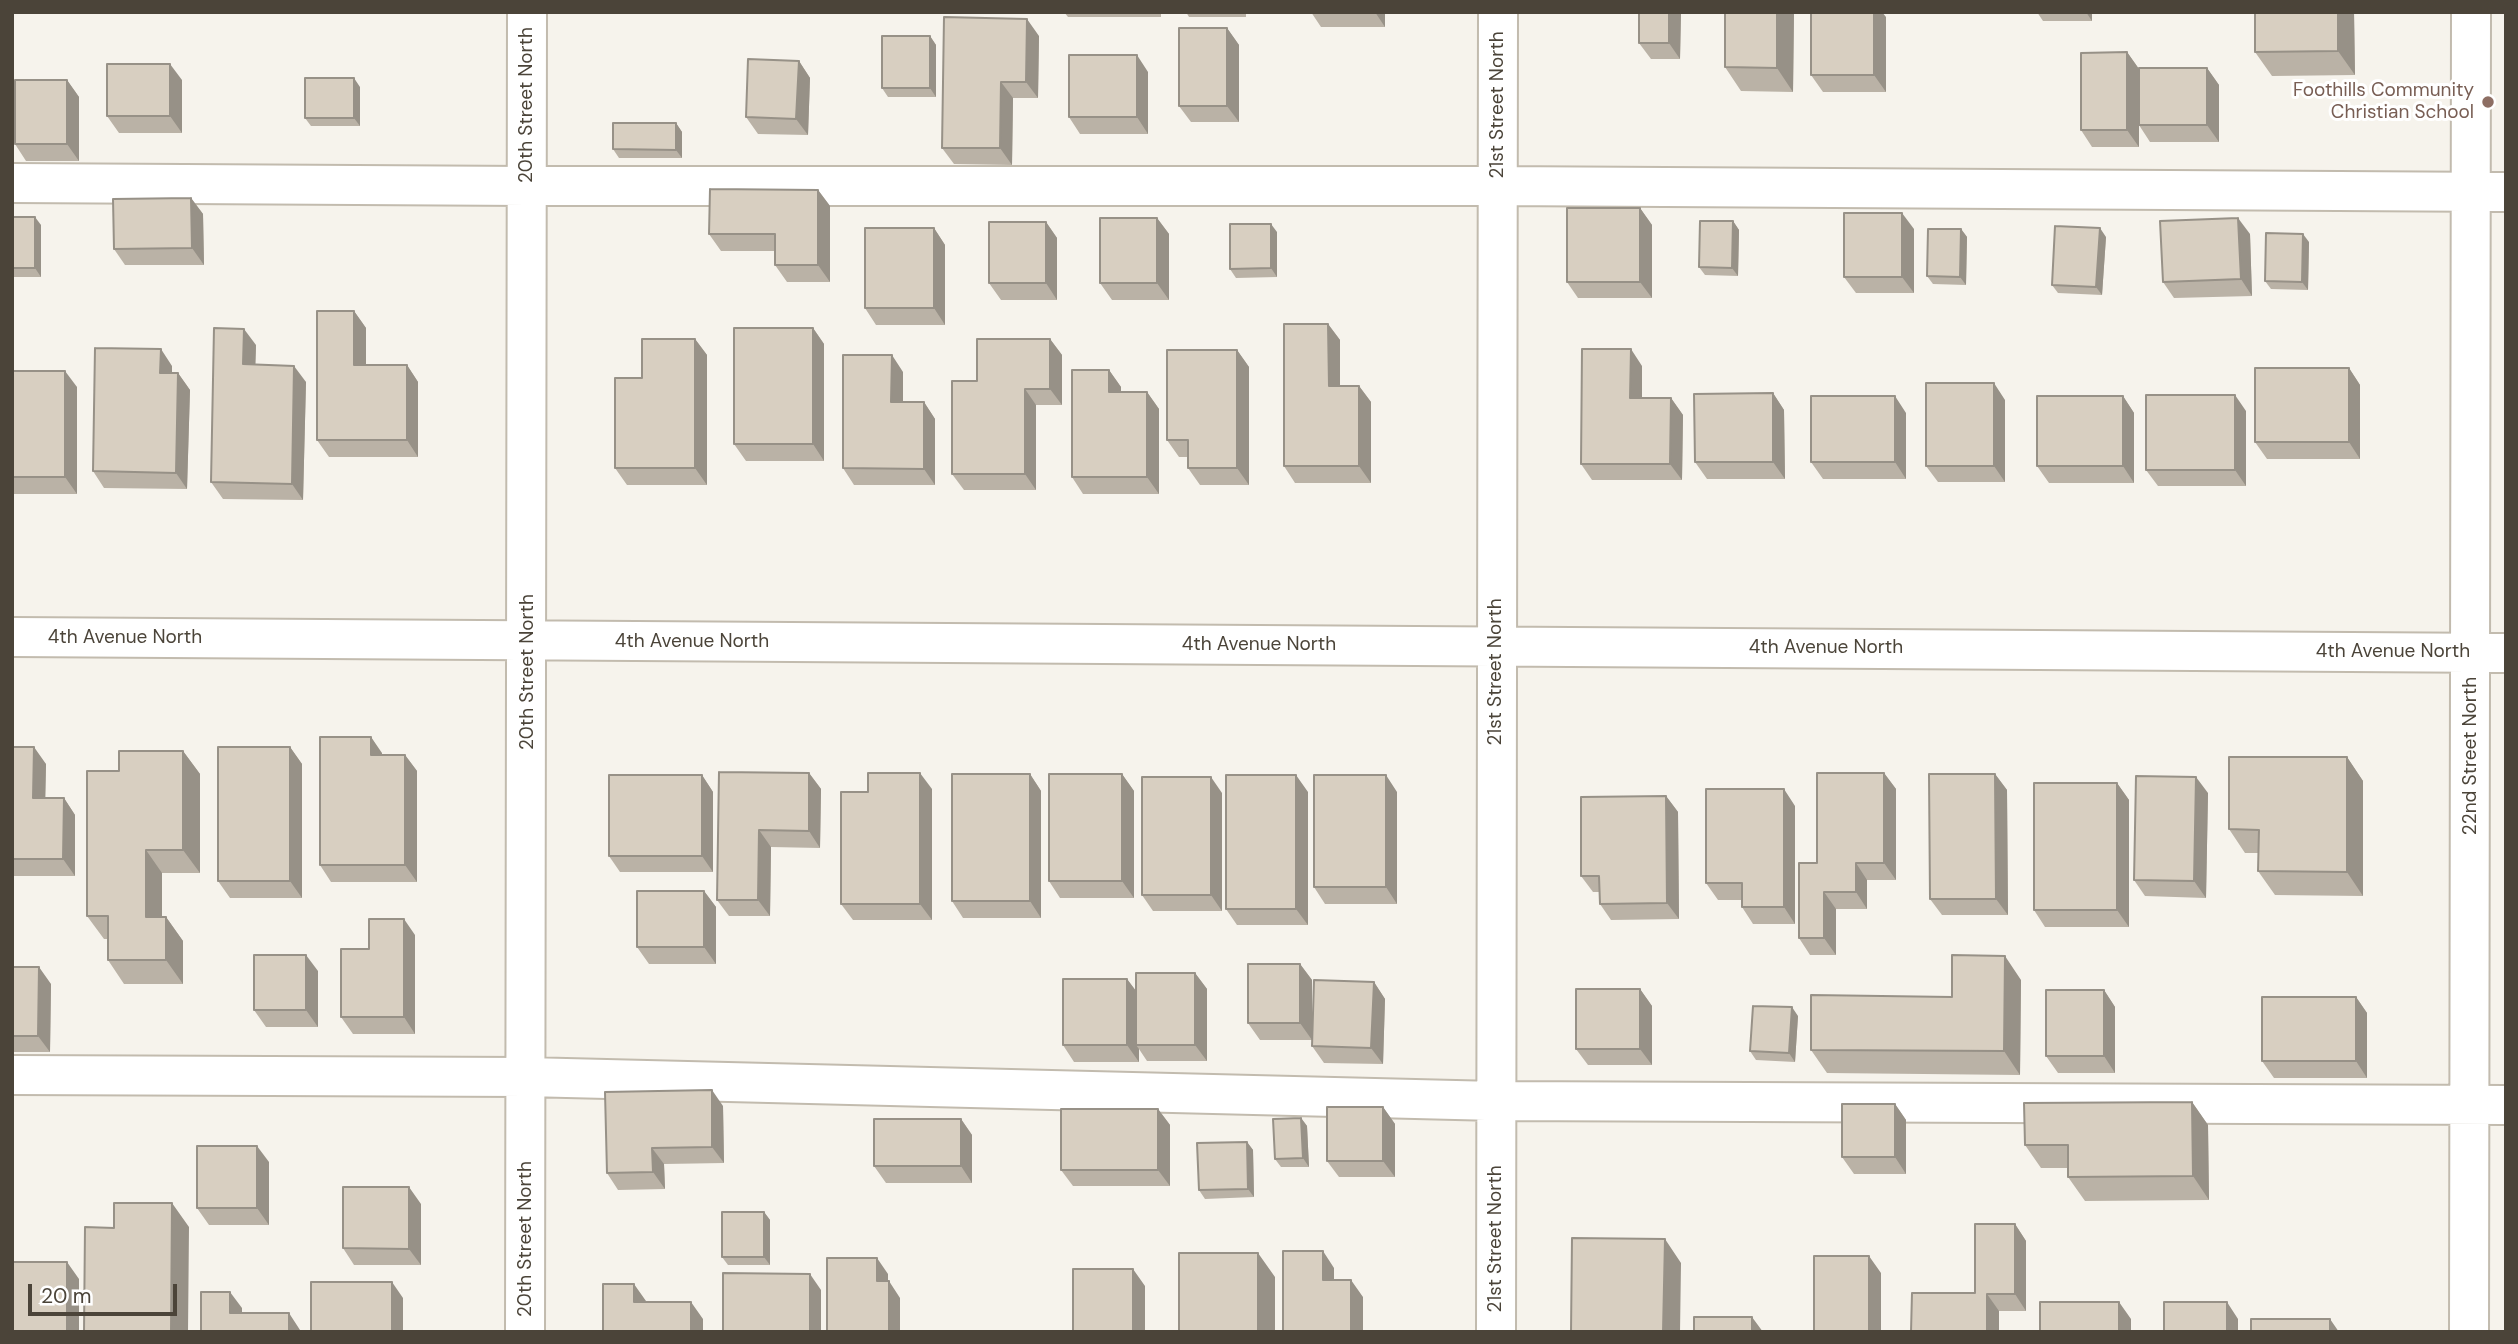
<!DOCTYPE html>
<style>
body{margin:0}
#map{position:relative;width:2518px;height:1344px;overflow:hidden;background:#f6f3ec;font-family:"DM Sans",sans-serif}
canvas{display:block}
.frame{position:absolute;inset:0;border:14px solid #4b4439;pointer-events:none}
.scale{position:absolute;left:28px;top:1284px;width:149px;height:32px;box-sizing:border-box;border:4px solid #4b4439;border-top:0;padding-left:9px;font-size:21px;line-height:24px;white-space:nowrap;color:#4b4439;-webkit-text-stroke:5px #fff;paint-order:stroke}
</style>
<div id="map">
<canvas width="2518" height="1344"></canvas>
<div class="frame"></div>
<div class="scale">20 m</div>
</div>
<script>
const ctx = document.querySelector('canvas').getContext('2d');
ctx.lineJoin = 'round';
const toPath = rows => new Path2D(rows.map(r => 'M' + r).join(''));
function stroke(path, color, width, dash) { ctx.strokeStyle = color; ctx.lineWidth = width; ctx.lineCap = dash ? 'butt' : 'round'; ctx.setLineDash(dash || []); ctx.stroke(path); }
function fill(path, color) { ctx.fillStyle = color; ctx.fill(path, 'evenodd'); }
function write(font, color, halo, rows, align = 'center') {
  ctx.font = font + ' "DM Sans",sans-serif'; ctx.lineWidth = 6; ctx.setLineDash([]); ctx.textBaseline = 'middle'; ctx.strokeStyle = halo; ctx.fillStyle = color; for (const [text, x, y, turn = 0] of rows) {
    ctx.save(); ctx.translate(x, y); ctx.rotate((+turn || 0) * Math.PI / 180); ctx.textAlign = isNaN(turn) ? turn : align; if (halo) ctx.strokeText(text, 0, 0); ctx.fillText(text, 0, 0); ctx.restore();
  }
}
const minor = toPath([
 [12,183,527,186,1497,186,2506,192],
 [12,637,2506,653],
 [12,1075,526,1077,1496,1101,2506,1105],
 [525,1332,527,12],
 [1496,1332,1498,12],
 [2469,1332,2471,12]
]);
const wall = toPath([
 [1064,12,1161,12,1161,17,1068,17],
 [1186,12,1246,12,1246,17,1189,17],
 [1311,12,1385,12,1385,27,1321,27],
 [1681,12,1680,59,1651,59,1639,43],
 [1794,12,1793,92,1741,91,1725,67],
 [2037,12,2092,12,2092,21,2043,21],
 [2354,12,2355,75,2272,76,2255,52],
 [1886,17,1886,92,1823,92,1811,75],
 [1227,28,1239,45,1239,122,1191,122,1179,106],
 [930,36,936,45,936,97,888,97,882,88],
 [1039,36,1038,98,1013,98,1012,165,954,164,942,148],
 [2127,52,2139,69,2139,147,2092,147,2081,130],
 [799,61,810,78,808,135,758,134,746,117],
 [2207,68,2219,85,2219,142,2150,142,2139,125],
 [1148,72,1148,134,1080,134,1069,117],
 [67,80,79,97,79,161,26,161,15,144],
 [182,80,182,133,119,133,107,116],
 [360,87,360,126,311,126,305,118],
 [676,123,682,132,682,158,619,158,613,149],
 [818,190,830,206,830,282,787,282,775,265,775,251,721,251,709,234],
 [191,198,203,214,204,265,125,265,114,249],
 [1640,208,1652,225,1652,298,1578,298,1567,282],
 [12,217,41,225,41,277,12,277],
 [1157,218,1169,234,1169,300,1112,300,1100,283],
 [1733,221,1739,230,1738,276,1705,275,1699,267],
 [1046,222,1057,238,1057,300,1001,300,989,283],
 [934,228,945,245,945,325,876,325,865,308],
 [1914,229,1914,293,1856,293,1844,277],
 [1961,229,1967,237,1966,285,1933,284,1927,276],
 [1277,232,1277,277,1236,278,1230,269],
 [2250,234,2252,296,2174,298,2163,282],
 [2106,237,2102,295,2058,293,2052,285],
 [2309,242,2308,290,2271,289,2265,281],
 [354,311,366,328,366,365,407,365,418,382,418,457,329,457,317,440],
 [1328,324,1340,340,1340,386,1359,386,1371,402,1371,483,1295,483,1284,466],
 [813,328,824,344,824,461,746,461,734,444],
 [695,339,707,355,707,485,627,485,615,468,642,378],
 [1050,339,1062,355,1062,405,1036,405,1036,490,964,490,952,474],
 [256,345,255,365,306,382,303,500,223,499,211,482],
 [1237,350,1249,367,1249,485,1200,485,1188,468,1188,457,1179,457,1167,440],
 [172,366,172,373,178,373,190,390,187,489,104,488,93,471],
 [1642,366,1642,398,1671,398,1683,415,1682,480,1592,480,1581,464],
 [2349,368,2360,385,2360,459,2267,459,2255,442],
 [1109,370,1121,387,1121,392,1147,392,1159,409,1159,494,1083,494,1072,477],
 [12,371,77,387,77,494,12,494],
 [903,372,903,402,924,402,935,419,935,485,854,485,843,468],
 [1773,393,1784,410,1785,479,1707,479,1695,462],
 [2123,396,2134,413,2134,483,2049,483,2037,466],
 [2005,400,2005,482,1938,482,1926,466],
 [2246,411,2246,486,2158,486,2146,470],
 [1906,413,1906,479,1823,479,1811,462],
 [371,737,382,755,405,755,417,771,417,882,331,882,320,865],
 [12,747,46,764,45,798,64,798,75,815,75,876,12,876],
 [290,747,302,764,302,898,230,898,218,881],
 [183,751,200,774,200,873,162,873,162,917,166,917,183,941,183,984,124,984,108,960,108,939,104,939,87,916,119,771],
 [2347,757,2363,781,2363,896,2275,895,2258,871,2258,853,2245,853,2229,829],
 [719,772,809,773,821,789,820,848,771,847,770,916,729,916,717,900],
 [1884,773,1896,789,1896,880,1867,880,1867,909,1836,909,1836,955,1810,955,1799,938,1817,863],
 [1030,774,1041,791,1041,918,963,918,952,901],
 [1122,774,1134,791,1134,898,1060,898,1049,881],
 [1995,774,2007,790,2008,915,1942,915,1930,899],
 [702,775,713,792,713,872,620,872,609,856],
 [2117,783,2129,800,2129,927,2045,927,2034,910],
 [932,789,932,920,853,920,841,904,868,792],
 [1308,792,1308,925,1237,925,1226,909],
 [1397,792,1397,904,1325,904,1314,887],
 [1222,793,1222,911,1153,911,1142,895],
 [2208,793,2206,898,2145,896,2134,880],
 [1666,796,1678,812,1679,919,1611,920,1600,904,1599,892,1593,892,1581,876],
 [1795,806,1795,924,1753,924,1742,907,1742,900,1718,900,1706,883],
 [704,891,716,907,716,964,649,964,637,947],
 [415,935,415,1034,353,1034,341,1017,369,949],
 [1300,964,1312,980,1312,1040,1260,1040,1248,1023],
 [12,967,51,984,50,1052,12,1052],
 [318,971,318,1027,266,1027,254,1010],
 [1195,973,1207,989,1207,1061,1147,1061,1139,1049,1139,1062,1074,1062,1063,1045,1127,979,1136,991],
 [2021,980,2020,1075,1827,1073,1811,1050],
 [1374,982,1385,999,1383,1064,1324,1063,1312,1046],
 [1640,989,1652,1006,1652,1065,1588,1065,1576,1049],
 [2104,990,2115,1007,2115,1073,2058,1073,2046,1056],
 [2356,997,2367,1013,2367,1078,2274,1078,2262,1061],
 [1798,1016,1795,1062,1756,1060,1750,1051],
 [2192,1102,2208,1125,2209,1200,2085,1201,2068,1177,2068,1168,2041,1168,2025,1145],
 [1895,1104,1906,1120,1906,1174,1854,1174,1842,1157],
 [723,1106,724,1163,664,1164,665,1189,618,1190,607,1173],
 [1383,1107,1395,1124,1395,1177,1339,1177,1327,1161],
 [1158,1109,1170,1125,1170,1186,1073,1186,1061,1170],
 [1301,1118,1307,1126,1309,1167,1281,1167,1275,1159],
 [961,1119,972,1135,972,1183,886,1183,874,1166],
 [1247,1142,1253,1150,1254,1197,1205,1199,1199,1190],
 [269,1162,269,1225,209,1225,197,1208],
 [421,1204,421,1265,354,1265,343,1248],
 [764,1212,770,1220,770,1265,728,1265,722,1257],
 [2015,1224,2026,1241,2026,1311,1999,1311,1999,1332,1975,1293]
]);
const shadedWall = toPath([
 [1375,12,1385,12,1385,27],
 [1669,12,1681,12,1680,59,1669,43],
 [1777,12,1794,12,1793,92,1777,68],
 [1874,12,1882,12,1886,17,1886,92,1874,75],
 [2086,12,2092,12,2092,21],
 [2338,12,2354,12,2355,75,2338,51],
 [1027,19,1039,36,1038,98,1026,82],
 [1227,28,1239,45,1239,122,1227,106],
 [930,36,936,45,936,97,930,88],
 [2127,52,2139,69,2139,147,2127,130],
 [1137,55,1148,72,1148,134,1137,117],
 [799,61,810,78,808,135,796,119],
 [170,64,182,80,182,133,170,116],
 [2207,68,2219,85,2219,142,2207,125],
 [354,78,360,87,360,126,354,118],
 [67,80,79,97,79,161,67,144],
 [1001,82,1013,98,1012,165,1000,148],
 [676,123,682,132,682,158,676,150],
 [818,190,830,206,830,282,818,265],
 [191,198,203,214,204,265,192,248],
 [1640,208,1652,225,1652,298,1640,282],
 [1902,213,1914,229,1914,293,1902,277],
 [35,217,41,225,41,277,35,268],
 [1157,218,1169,234,1169,300,1157,283],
 [2238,218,2250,234,2252,296,2241,279],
 [1733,221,1739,230,1738,276,1732,268],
 [1046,222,1057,238,1057,300,1046,283],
 [1271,224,1277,232,1277,277,1271,268],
 [934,228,945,245,945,325,934,308],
 [2100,228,2106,237,2102,295,2096,287],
 [1961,229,1967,237,1966,285,1960,277],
 [2303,234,2309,242,2308,290,2302,282],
 [354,311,366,328,366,382,354,365],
 [1328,324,1340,340,1340,402,1329,386],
 [813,328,824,344,824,461,813,444],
 [244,329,256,345,255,381,243,364],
 [695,339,707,355,707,485,695,468],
 [1050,339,1062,355,1062,405,1050,389],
 [161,349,172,366,172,390,160,373],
 [1631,349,1642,366,1642,415,1630,398],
 [1237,350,1249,367,1249,485,1237,468],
 [892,355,903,372,903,419,891,402],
 [407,365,418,382,418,457,407,440],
 [294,366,306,382,303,500,292,484],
 [2349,368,2360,385,2360,459,2349,442],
 [1109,370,1121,387,1121,409,1109,392],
 [65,371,77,387,77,494,65,477],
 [178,373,190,390,187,489,176,473],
 [1994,383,2005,400,2005,482,1994,466],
 [1359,386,1371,402,1371,483,1359,466],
 [1025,389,1036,405,1036,490,1025,474],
 [1147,392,1159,409,1159,494,1147,477],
 [1773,393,1784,410,1785,479,1773,462],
 [2235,395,2246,411,2246,486,2235,470],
 [1895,396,1906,413,1906,479,1895,462],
 [2123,396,2134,413,2134,483,2123,466],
 [1671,398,1683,415,1682,480,1670,464],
 [924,402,935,419,935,485,924,469],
 [371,737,382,753,382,771,371,755],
 [34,747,46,764,45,815,33,798],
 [290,747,302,764,302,898,290,881],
 [183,751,200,774,200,873,183,850],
 [405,755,417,771,417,882,405,865],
 [2347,757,2363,781,2363,896,2347,872],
 [809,773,821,789,820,848,809,831],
 [920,773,932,789,932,920,920,904],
 [1884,773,1896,789,1896,880,1884,863],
 [1030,774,1041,791,1041,918,1030,901],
 [1122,774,1134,791,1134,898,1122,881],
 [1995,774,2007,790,2008,915,1996,899],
 [702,775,713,792,713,872,702,856],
 [1296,775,1308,792,1308,925,1296,909],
 [1386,775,1397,792,1397,904,1386,887],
 [1211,777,1222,793,1222,911,1211,895],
 [2196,777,2208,793,2206,898,2194,881],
 [2117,783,2129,800,2129,927,2117,910],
 [1784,789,1795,806,1795,924,1784,907],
 [1666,796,1678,812,1679,919,1667,903],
 [64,798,75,815,75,876,63,859],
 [759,830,771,847,770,916,758,900],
 [146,850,162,873,162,941,146,917],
 [1856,863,1867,880,1867,909,1856,892],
 [704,891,716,907,716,964,704,947],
 [1824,892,1836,909,1836,955,1824,938],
 [166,917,183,941,183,984,166,960],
 [404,919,415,935,415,1034,404,1017],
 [306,955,318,971,318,1027,306,1010],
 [2005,956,2021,980,2020,1075,2004,1051],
 [1300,964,1312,980,1312,1040,1300,1023],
 [39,967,51,984,50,1052,38,1036],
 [1195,973,1207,989,1207,1061,1195,1045],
 [1127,979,1139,995,1136,1045,1139,1049,1139,1062,1127,1045],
 [1374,982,1385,999,1383,1064,1371,1048],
 [1640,989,1652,1006,1652,1065,1640,1049],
 [2104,990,2115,1007,2115,1073,2104,1056],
 [2356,997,2367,1013,2367,1078,2356,1061],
 [1792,1007,1798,1016,1795,1062,1789,1053],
 [712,1090,723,1106,724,1163,712,1147],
 [2192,1102,2208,1125,2209,1200,2193,1176],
 [1895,1104,1906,1120,1906,1174,1895,1157],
 [1383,1107,1395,1124,1395,1177,1383,1161],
 [1158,1109,1170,1125,1170,1186,1158,1170],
 [1301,1118,1307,1126,1309,1167,1303,1158],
 [961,1119,972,1135,972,1183,961,1166],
 [1247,1142,1253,1150,1254,1197,1248,1189],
 [257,1146,269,1162,269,1225,257,1208],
 [652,1148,664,1164,665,1189,653,1172],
 [409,1187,421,1204,421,1265,409,1249],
 [172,1203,189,1227,188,1332,171,1332],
 [764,1212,770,1220,770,1265,764,1257],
 [2015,1224,2026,1241,2026,1311,2015,1294],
 [1665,1239,1681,1263,1680,1332,1663,1332],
 [1323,1251,1334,1268,1334,1297,1323,1280],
 [1258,1253,1275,1277,1275,1332,1258,1332],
 [1869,1256,1881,1273,1881,1332,1869,1332],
 [877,1258,888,1274,888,1298,877,1281],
 [67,1262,79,1279,79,1332,67,1332],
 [1133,1269,1145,1286,1145,1332,1133,1332],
 [810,1274,821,1290,821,1332,810,1332],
 [1351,1280,1363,1297,1363,1332,1351,1332],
 [889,1281,900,1298,900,1332,889,1332],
 [392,1282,403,1298,403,1332,392,1332],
 [634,1284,646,1301,646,1319,634,1302],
 [230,1292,242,1308,242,1330,230,1313],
 [1987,1294,1999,1311,1999,1332,1987,1332],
 [691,1302,703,1319,703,1332,691,1332],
 [2119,1302,2131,1319,2131,1332,2119,1332],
 [2227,1302,2238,1319,2238,1332,2227,1332],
 [289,1313,300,1330,300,1332,289,1332],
 [1752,1317,1763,1332,1752,1332],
 [2330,1319,2339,1332,2330,1332]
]);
const building = toPath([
 [1639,12,1669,12,1669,43,1639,43,1639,12],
 [1725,12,1777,12,1777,68,1725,67,1725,12],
 [1811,12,1874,12,1874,75,1811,75,1811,12],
 [2255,12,2338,12,2338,51,2255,52,2255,12],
 [944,17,1027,19,1026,82,1001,82,1000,148,942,148,944,17],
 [1179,28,1227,28,1227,106,1179,106,1179,28],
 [882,36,930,36,930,88,882,88,882,36],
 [2127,52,2127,130,2081,130,2081,53,2127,52],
 [1069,55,1137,55,1137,117,1069,117,1069,55],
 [748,59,799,61,796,119,746,117,748,59],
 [107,64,170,64,170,116,107,116,107,64],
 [2139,68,2207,68,2207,125,2139,125,2139,68],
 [305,78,354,78,354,118,305,118,305,78],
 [15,80,67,80,67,144,15,144,15,80],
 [613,123,676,123,676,150,613,149,613,123],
 [710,189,818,190,818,265,775,265,775,234,709,234,710,189],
 [191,198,192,248,114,249,113,199,191,198],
 [1567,208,1640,208,1640,282,1567,282,1567,208],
 [1844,213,1902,213,1902,277,1844,277,1844,213],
 [12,217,35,217,35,268,12,268,12,217],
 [1100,218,1157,218,1157,283,1100,283,1100,218],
 [2238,218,2241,279,2163,282,2160,221,2238,218],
 [1700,221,1733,221,1732,268,1699,267,1700,221],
 [989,222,1046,222,1046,283,989,283,989,222],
 [1230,224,1271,224,1271,268,1230,269,1230,224],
 [2055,226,2100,228,2096,287,2052,285,2055,226],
 [865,228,934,228,934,308,865,308,865,228],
 [1928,229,1961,229,1960,277,1927,276,1928,229],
 [2266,233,2303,234,2302,282,2265,281,2266,233],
 [317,311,354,311,354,365,407,365,407,440,317,440,317,311],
 [1284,324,1328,324,1329,386,1359,386,1359,466,1284,466,1284,324],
 [214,328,244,329,243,364,294,366,292,484,211,482,214,328],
 [734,328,813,328,813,444,734,444,734,328],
 [642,339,695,339,695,468,615,468,615,378,642,378,642,339],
 [977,339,1050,339,1050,389,1025,389,1025,474,952,474,952,381,977,381,977,339],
 [95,348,161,349,160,373,178,373,176,473,93,471,95,348],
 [1582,349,1631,349,1630,398,1671,398,1670,464,1581,464,1582,349],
 [1167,350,1237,350,1237,468,1188,468,1188,440,1167,440,1167,350],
 [843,355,892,355,891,402,924,402,924,469,843,468,843,355],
 [2255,368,2349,368,2349,442,2255,442,2255,368],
 [1072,370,1109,370,1109,392,1147,392,1147,477,1072,477,1072,370],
 [12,371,65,371,65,477,12,477,12,371],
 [1926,383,1994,383,1994,466,1926,466,1926,383],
 [1773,393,1773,462,1695,462,1694,394,1773,393],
 [2146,395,2235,395,2235,470,2146,470,2146,395],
 [1811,396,1895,396,1895,462,1811,462,1811,396],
 [2037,396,2123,396,2123,466,2037,466,2037,396],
 [320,737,371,737,371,755,405,755,405,865,320,865,320,737],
 [12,747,34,747,33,798,64,798,63,859,12,859,12,747],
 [218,747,290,747,290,881,218,881,218,747],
 [119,751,183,751,183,850,146,850,146,917,166,917,166,960,108,960,108,916,87,916,87,771,119,771,119,751],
 [2229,757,2347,757,2347,872,2258,871,2259,830,2229,829,2229,757],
 [719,772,809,773,809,831,759,830,758,900,717,900,719,772],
 [868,773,920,773,920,904,841,904,841,792,868,792,868,773],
 [1817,773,1884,773,1884,863,1856,863,1856,892,1824,892,1824,938,1799,938,1799,863,1817,863,1817,773],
 [952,774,1030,774,1030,901,952,901,952,774],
 [1049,774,1122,774,1122,881,1049,881,1049,774],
 [1929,774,1995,774,1996,899,1930,899,1929,774],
 [609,775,702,775,702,856,609,856,609,775],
 [1226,775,1296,775,1296,909,1226,909,1226,775],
 [1314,775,1386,775,1386,887,1314,887,1314,775],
 [2136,776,2196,777,2194,881,2134,880,2136,776],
 [1142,777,1211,777,1211,895,1142,895,1142,777],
 [2034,783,2117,783,2117,910,2034,910,2034,783],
 [1706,789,1784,789,1784,907,1742,907,1742,883,1706,883,1706,789],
 [1666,796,1667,903,1600,904,1599,876,1581,876,1581,797,1666,796],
 [637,891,704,891,704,947,637,947,637,891],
 [369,919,404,919,404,1017,341,1017,341,949,369,949,369,919],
 [254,955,306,955,306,1010,254,1010,254,955],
 [1952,955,2005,956,2004,1051,1811,1050,1811,995,1952,997,1952,955],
 [1248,964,1300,964,1300,1023,1248,1023,1248,964],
 [12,967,39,967,38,1036,12,1036,12,967],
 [1136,973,1195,973,1195,1045,1136,1045,1136,973],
 [1063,979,1127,979,1127,1045,1063,1045,1063,979],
 [1314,980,1374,982,1371,1048,1312,1046,1314,980],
 [1576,989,1640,989,1640,1049,1576,1049,1576,989],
 [2046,990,2104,990,2104,1056,2046,1056,2046,990],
 [2262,997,2356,997,2356,1061,2262,1061,2262,997],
 [1753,1006,1792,1007,1789,1053,1750,1051,1753,1006],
 [712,1090,712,1147,652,1148,653,1172,607,1173,605,1092,712,1090],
 [2192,1102,2193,1176,2068,1177,2068,1145,2025,1145,2024,1103,2192,1102],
 [1842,1104,1895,1104,1895,1157,1842,1157,1842,1104],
 [1327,1107,1383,1107,1383,1161,1327,1161,1327,1107],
 [1061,1109,1158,1109,1158,1170,1061,1170,1061,1109],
 [1301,1118,1303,1158,1275,1159,1273,1119,1301,1118],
 [874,1119,961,1119,961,1166,874,1166,874,1119],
 [1247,1142,1248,1189,1199,1190,1197,1143,1247,1142],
 [197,1146,257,1146,257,1208,197,1208,197,1146],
 [343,1187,409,1187,409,1249,343,1248,343,1187],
 [114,1203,172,1203,171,1332,84,1332,85,1227,114,1228,114,1203],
 [722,1212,764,1212,764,1257,722,1257,722,1212],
 [1975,1224,2015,1224,2015,1294,1987,1294,1987,1332,1911,1332,1912,1293,1975,1293,1975,1224],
 [1572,1238,1665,1239,1663,1332,1571,1332,1572,1238],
 [1283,1251,1323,1251,1323,1280,1351,1280,1351,1332,1283,1332,1283,1251],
 [1179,1253,1258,1253,1258,1332,1179,1332,1179,1253],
 [1814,1256,1869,1256,1869,1332,1814,1332,1814,1256],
 [827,1258,877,1258,877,1281,889,1281,889,1332,827,1332,827,1258],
 [12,1262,67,1262,67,1332,12,1332,12,1262],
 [1073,1269,1133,1269,1133,1332,1073,1332,1073,1269],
 [723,1273,810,1274,810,1332,723,1332,723,1273],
 [311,1282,392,1282,392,1332,311,1332,311,1282],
 [603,1284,634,1284,634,1302,691,1302,691,1332,603,1332,603,1284],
 [201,1292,230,1292,230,1313,289,1313,289,1332,201,1332,201,1292],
 [2040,1302,2119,1302,2119,1332,2040,1332,2040,1302],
 [2164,1302,2227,1302,2227,1332,2164,1332,2164,1302],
 [1694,1317,1752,1317,1752,1332,1694,1332,1694,1317],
 [2251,1319,2330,1319,2330,1332,2251,1332,2251,1319]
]);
const markers = [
 [2488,102,7,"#8d6e63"]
];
const educationNames = [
 ["Foothills Community",2474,91],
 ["Christian School",2474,113]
];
const streetNames = [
 ["20th Street North",527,105,-90],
 ["21st Street North",1498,105,-90],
 ["4th Avenue North",125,638],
 ["4th Avenue North",692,642],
 ["4th Avenue North",1259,645],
 ["4th Avenue North",1826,648],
 ["4th Avenue North",2393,652],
 ["20th Street North",528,672,-90],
 ["21st Street North",1496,672,-90],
 ["22nd Street North",2471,756,-90],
 ["20th Street North",526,1239,-90],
 ["21st Street North",1496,1239,-90]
];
stroke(minor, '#c2bbae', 42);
stroke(minor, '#fff', 38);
fill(wall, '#bab2a6');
fill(shadedWall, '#979187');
fill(building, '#d8cfc1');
stroke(building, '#979187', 2);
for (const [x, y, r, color] of markers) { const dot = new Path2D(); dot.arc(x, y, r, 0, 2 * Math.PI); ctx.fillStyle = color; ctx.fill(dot); stroke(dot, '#fff', 2.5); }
write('19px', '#785e54', '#fff', educationNames, 'right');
write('19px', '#4b4439', '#fff', streetNames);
</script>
